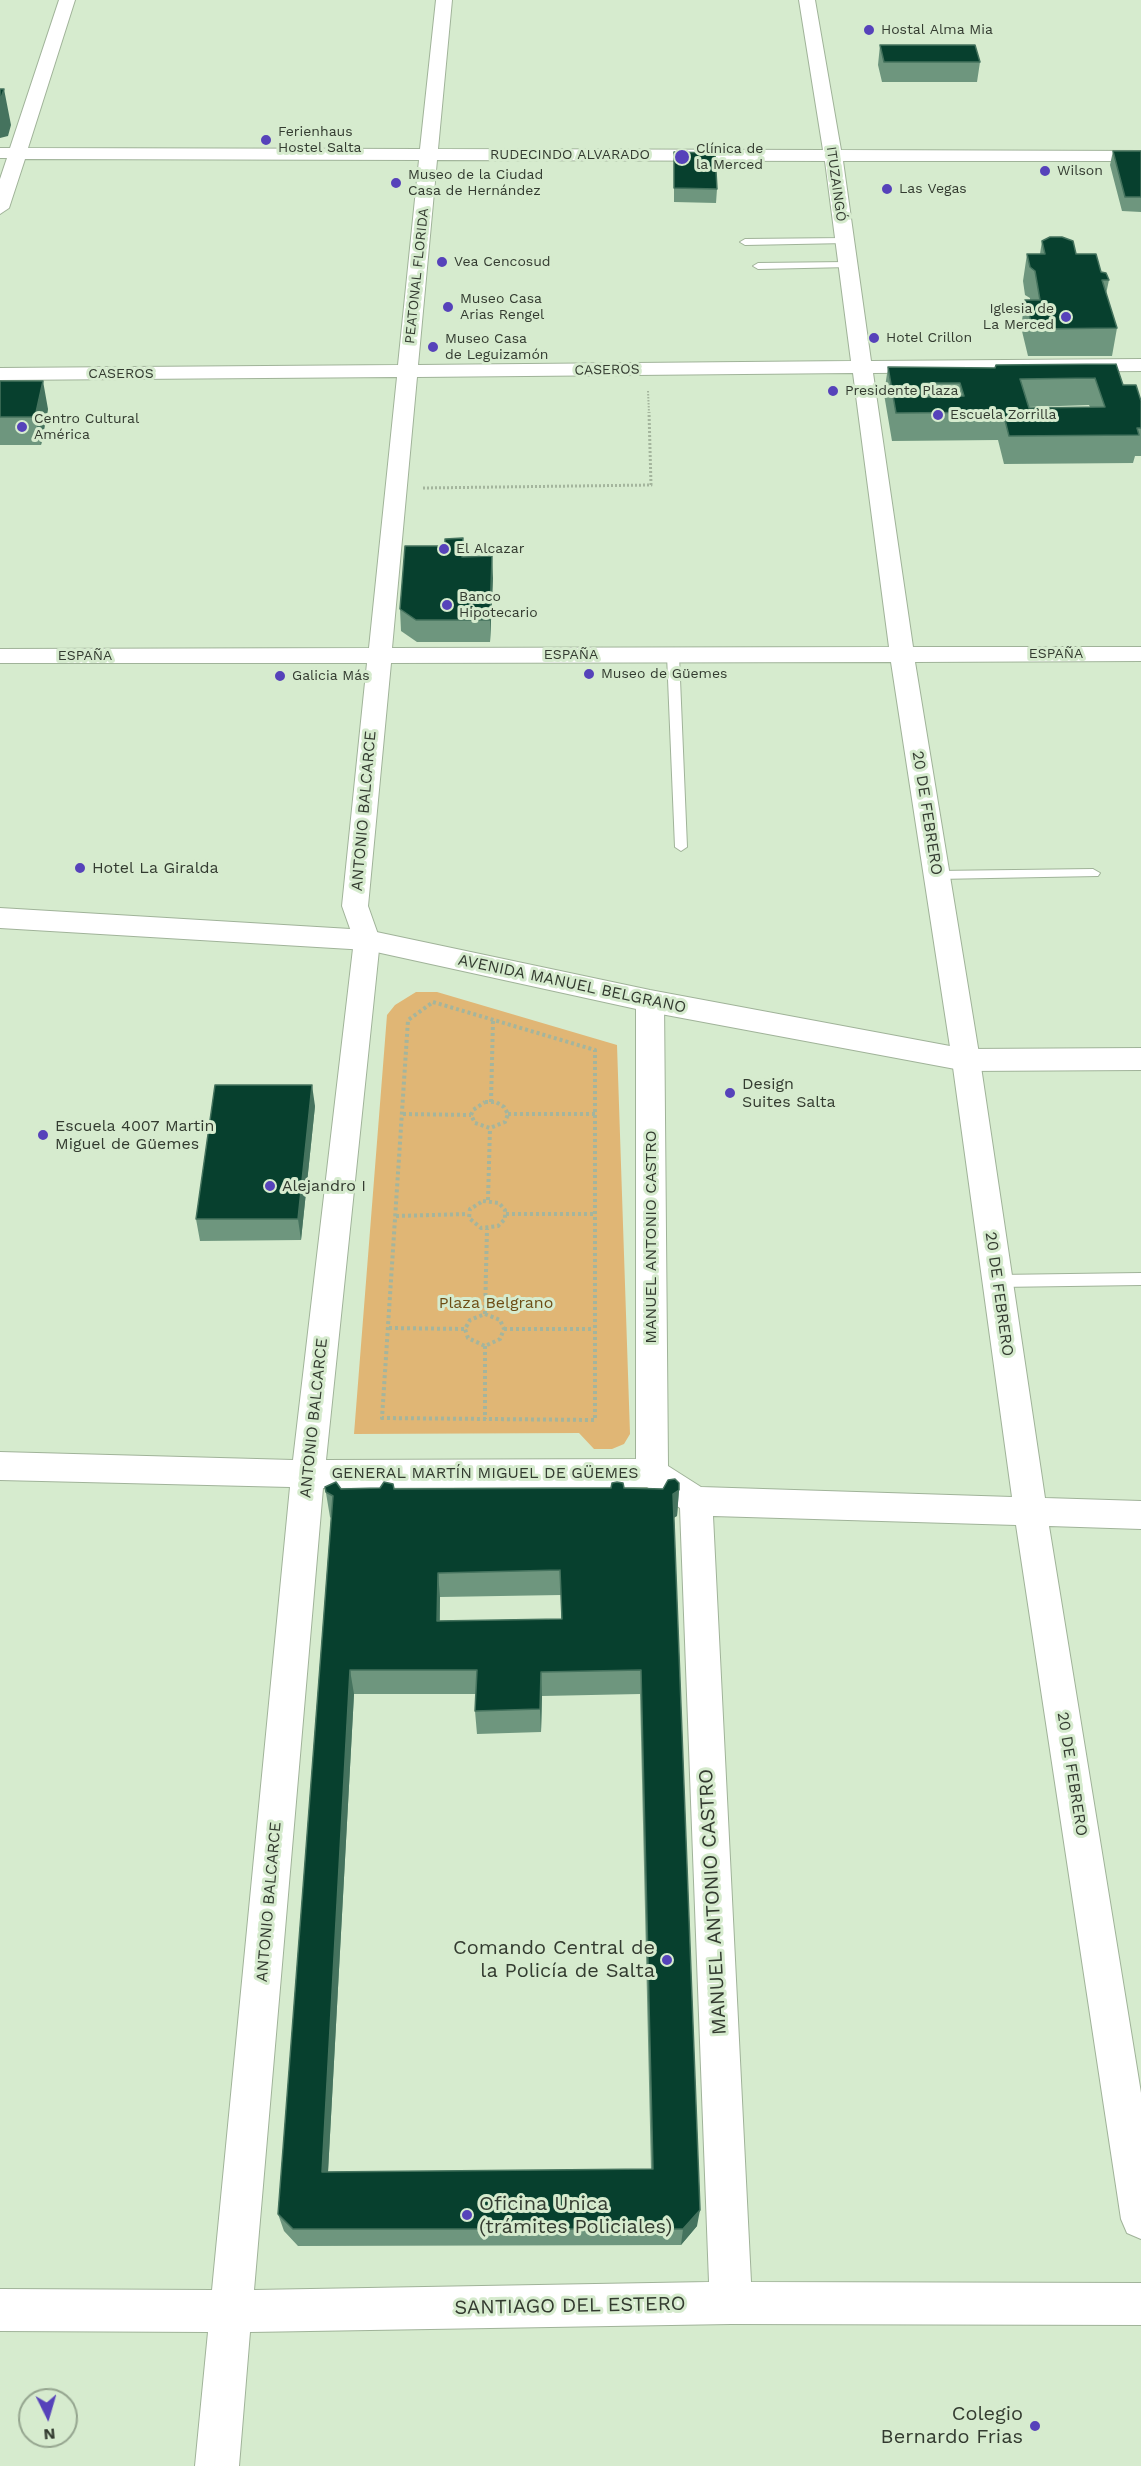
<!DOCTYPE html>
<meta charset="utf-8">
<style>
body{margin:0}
#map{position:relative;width:1141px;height:2466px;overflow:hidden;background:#d6ebce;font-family:"Work Sans",sans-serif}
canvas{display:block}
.north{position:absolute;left:18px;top:2388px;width:60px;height:60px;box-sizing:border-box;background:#d6ebce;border:2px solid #95a58f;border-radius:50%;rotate:175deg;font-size:16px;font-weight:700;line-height:24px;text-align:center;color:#333b30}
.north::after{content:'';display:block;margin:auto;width:21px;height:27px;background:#5642ba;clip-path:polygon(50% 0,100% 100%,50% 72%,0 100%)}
</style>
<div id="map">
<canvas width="1141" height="2466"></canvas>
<div class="north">N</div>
</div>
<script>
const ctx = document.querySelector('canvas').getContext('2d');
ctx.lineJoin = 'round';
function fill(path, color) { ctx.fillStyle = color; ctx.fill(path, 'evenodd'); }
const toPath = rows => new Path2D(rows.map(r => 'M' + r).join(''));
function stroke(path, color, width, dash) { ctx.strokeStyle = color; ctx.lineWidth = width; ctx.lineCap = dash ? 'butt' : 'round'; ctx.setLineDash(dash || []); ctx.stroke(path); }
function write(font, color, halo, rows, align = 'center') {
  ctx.font = font + ' "Work Sans",sans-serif'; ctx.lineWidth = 6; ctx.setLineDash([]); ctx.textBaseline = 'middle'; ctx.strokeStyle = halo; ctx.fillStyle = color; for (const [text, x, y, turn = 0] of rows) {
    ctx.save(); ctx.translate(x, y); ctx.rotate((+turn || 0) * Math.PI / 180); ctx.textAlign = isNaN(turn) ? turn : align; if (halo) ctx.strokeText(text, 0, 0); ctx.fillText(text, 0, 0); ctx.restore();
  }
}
const green = toPath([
 [416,992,437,992,617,1045,630,1434,624,1444,612,1449,594,1449,579,1433,354,1434,387,1015,395,1005]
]);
const pathFar2 = toPath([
 [648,391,649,413]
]);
const pathFar1 = toPath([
 [423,488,651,485,649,412]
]);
const path = toPath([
 [433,1002,595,1050,595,1420,382,1418,408,1020,433,1002],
 [485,1102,496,1102,504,1107,508,1114,505,1122,490,1128,475,1123,471,1115,473,1110,485,1102],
 [491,1102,493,1020],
 [403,1114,471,1115],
 [508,1114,596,1114],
 [488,1200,490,1128],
 [483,1201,499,1203,505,1210,505,1219,498,1226,481,1228,469,1218,470,1209,483,1201],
 [506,1214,596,1214],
 [396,1216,468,1214],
 [485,1314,500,1320,504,1329,500,1339,485,1346,468,1338,465,1329,470,1320,485,1314],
 [485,1314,487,1229],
 [389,1328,465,1329],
 [504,1329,593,1329],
 [485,1346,485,1419]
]);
const lane = toPath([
 [844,238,847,239,847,243,745,245,740,242,745,239,844,238],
 [847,262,852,265,850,267,758,269,753,266,758,263,847,262],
 [673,651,679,655,687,847,681,851,675,847,667,655,673,651],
 [1093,869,1100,873,1098,876,937,879,930,875,937,871,1093,869],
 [1141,1273,1141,1285,998,1287,993,1285,990,1281,993,1277,998,1275,1141,1273]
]);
const street = toPath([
 [59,0,75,0,28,148,420,149,436,0,452,0,438,149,823,150,799,0,815,0,841,150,1141,151,1141,161,843,161,871,361,1141,359,1141,371,873,373,913,647,1141,647,1141,661,915,662,980,1060,1045,1498,1141,1501,1141,1529,1049,1526,1141,2093,1141,2239,1127,2233,1121,2219,1016,1525,713,1516,751,2282,1141,2283,1141,2325,731,2324,250,2332,239,2466,195,2466,208,2332,0,2331,0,2289,212,2290,290,1487,0,1480,0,1452,293,1460,354,940,342,906,367,663,0,663,0,649,369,648,397,377,0,380,0,368,398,365,419,160,25,159,9,208,0,214,0,179,7,158,0,158,0,148,10,148,59,0],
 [437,160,825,161,851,361,418,365,437,160],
 [853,373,889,647,392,648,417,377,853,373],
 [891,662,952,1060,1012,1497,701,1487,668,1466,664,1001,660,994,650,991,640,994,636,1001,636,1459,326,1460,380,940,368,906,391,663,891,662],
 [647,1487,680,1508,709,2282,254,2290,323,1488,647,1487]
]);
const secondary = toPath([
 [0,908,367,930,650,990,966,1049,1141,1048,1141,1070,966,1071,650,1012,367,950,0,928,0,908]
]);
const wall = toPath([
 [880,45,980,62,977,82,882,82,878,65],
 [1113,151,1141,151,1141,212,1122,211,1110,165],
 [674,152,717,189,716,203,674,202],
 [1042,241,1076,254,1109,280,1106,294,1117,328,1112,356,1028,356,1021,327,1025,300,1030,300,1030,298,1025,295,1023,281,1027,254,1040,254],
 [1116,364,1123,385,1141,401,1141,456,1135,456,1133,463,1004,464,998,440,892,441,884,394,888,367,995,368],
 [1089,405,1090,407,1029,408,1029,407],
 [0,381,48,409,41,445,0,445],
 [464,557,493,578,490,642,417,642,401,631,400,609],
 [315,1106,301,1240,200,1241,196,1219],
 [325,1487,341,1489,394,1489,624,1488,679,1490,677,1516,674,1517,697,2226,681,2245,298,2246,284,2231,278,2214,331,1518,330,1517],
 [561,1595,561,1619,440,1621,440,1597],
 [354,1694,476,1694,475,1711,477,1734,541,1732,542,1696,640,1694,651,2170,328,2172]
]);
const shadedWall = toPath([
 [4,89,11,125,8,136,0,138,0,101],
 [43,381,48,409,41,445,35,417],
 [492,556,493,578,490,642,490,620],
 [312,1085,315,1106,301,1240,298,1219],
 [679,1490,677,1516,672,1519,673,1494],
 [438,1573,440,1597,439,1646,437,1621],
 [350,1670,354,1694,327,2190,322,2172],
 [541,1672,542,1696,541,1732,540,1709],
 [700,2210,697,2226,681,2245,683,2229]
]);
const building = toPath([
 [880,45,975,45,980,62,884,62,880,45],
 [0,89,4,89,0,101,0,89],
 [1113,151,1141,151,1141,197,1125,197,1113,151],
 [674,152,715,153,717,189,674,188,674,152],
 [1050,237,1062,237,1073,241,1076,254,1096,254,1101,272,1106,273,1109,280,1102,280,1117,328,1033,329,1025,300,1040,300,1035,271,1030,267,1027,254,1045,254,1042,241,1050,237],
 [1116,364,1123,385,1136,385,1141,401,1141,428,1137,428,1139,435,1009,436,1003,412,896,413,888,367,995,368,996,365,1116,364],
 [1095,378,1105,407,1029,408,1020,379,1095,378],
 [923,383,960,383,964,396,927,397,923,383],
 [0,381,43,381,35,417,0,417,0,381],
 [463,538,462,557,492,556,490,620,416,620,400,609,405,546,445,546,445,539,463,538],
 [215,1085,312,1085,298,1219,196,1219,215,1085],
 [675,1479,679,1483,679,1490,673,1494,700,2210,683,2229,293,2229,278,2214,333,1496,326,1492,325,1487,336,1482,341,1489,380,1488,384,1482,393,1484,394,1489,611,1488,612,1483,617,1482,623,1483,624,1488,663,1489,668,1480,675,1479],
 [560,1570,562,1619,437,1621,438,1573,560,1570],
 [350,1670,477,1670,475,1711,540,1709,541,1672,641,1670,653,2169,322,2172,350,1670]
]);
const markers = [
 [869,30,6,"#5642ba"],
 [266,140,6,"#5642ba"],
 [682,157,8,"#5642ba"],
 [1045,171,6,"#5642ba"],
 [396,183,6,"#5642ba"],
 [887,189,6,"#5642ba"],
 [442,262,6,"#5642ba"],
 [448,307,6,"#5642ba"],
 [1066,317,6,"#5642ba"],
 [874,338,6,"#5642ba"],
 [433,347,6,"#5642ba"],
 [833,391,6,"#5642ba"],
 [938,415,6,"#5642ba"],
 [22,427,6,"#5642ba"],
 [444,549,6,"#5642ba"],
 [447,605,6,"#5642ba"],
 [589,674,6,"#5642ba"],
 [280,676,6,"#5642ba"],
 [80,868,6,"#5642ba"],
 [730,1093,6,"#5642ba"],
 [43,1135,6,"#5642ba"],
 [270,1186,6,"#5642ba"],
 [667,1960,6,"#5642ba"],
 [467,2215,6,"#5642ba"],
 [1035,2426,6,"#5642ba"]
];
const farPoinames = [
 ["Hostal Alma Mia",881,30],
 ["Ferienhaus",278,132],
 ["Hostel Salta",278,148],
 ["Clínica de",696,149],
 ["la Merced",696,165],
 ["Wilson",1057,171],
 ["Museo de la Ciudad",408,175],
 ["Casa de Hernández",408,191],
 ["Las Vegas",899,189],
 ["Vea Cencosud",454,262],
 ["Museo Casa",460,299],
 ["Arias Rengel",460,315],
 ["Iglesia de",1054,309,"right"],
 ["La Merced",1054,325,"right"],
 ["Hotel Crillon",886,338],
 ["Museo Casa",445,339],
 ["de Leguizamón",445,355],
 ["Presidente Plaza",845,391],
 ["Escuela Zorrilla",950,415],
 ["Centro Cultural",34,419],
 ["América",34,435],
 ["El Alcazar",456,549],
 ["Banco",459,597],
 ["Hipotecario",459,613],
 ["Museo de Güemes",601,674],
 ["Galicia Más",292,676]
];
const farStreetnames = [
 ["RUDECINDO ALVARADO",570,155],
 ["ITUZAINGÓ",836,184,82],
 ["PEATONAL FLORIDA",417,276,-84],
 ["CASEROS",607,370,-1],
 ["CASEROS",121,374],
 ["ESPAÑA",1056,654],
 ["ESPAÑA",571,655],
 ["ESPAÑA",85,656]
];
const streetNames = [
 ["ANTONIO BALCARCE",364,811,-85],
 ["20 DE FEBRERO",927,813,81],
 ["AVENIDA MANUEL BELGRANO",572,984,12],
 ["MANUEL ANTONIO CASTRO",651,1237,-90],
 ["20 DE FEBRERO",999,1294,82],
 ["ANTONIO BALCARCE",314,1418,-84],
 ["GENERAL MARTÍN MIGUEL DE GÜEMES",485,1473],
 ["20 DE FEBRERO",1072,1774,81],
 ["ANTONIO BALCARCE",269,1902,-85]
];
const poiNames = [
 ["Hotel La Giralda",92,868],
 ["Design",742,1084],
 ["Suites Salta",742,1102],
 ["Escuela 4007 Martin",55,1126],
 ["Miguel de Güemes",55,1144],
 ["Alejandro I",282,1186]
];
const parkNames = [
 ["Plaza Belgrano",496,1303]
];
const nearStreetnames = [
 ["MANUEL ANTONIO CASTRO",713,1902,-93],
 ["SANTIAGO DEL ESTERO",570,2306,-1]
];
const nearPoinames = [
 ["Comando Central de",655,1948],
 ["la Policía de Salta",655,1971],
 ["Oficina Unica",479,2204,"left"],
 ["(trámites Policiales)",479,2227,"left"],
 ["Colegio",1023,2414],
 ["Bernardo Frias",1023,2437]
];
fill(green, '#e0b675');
stroke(lane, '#a0b399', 2);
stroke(street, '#a0b399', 2);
stroke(secondary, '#a0b399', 2);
stroke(pathFar2, '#a4b59d', 2, [1.5, 1.5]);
stroke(pathFar1, '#a4b59d', 3, [2, 2]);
stroke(path, '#a4b59d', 4, [3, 3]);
fill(lane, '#fff');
fill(street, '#fff');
fill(secondary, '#fff');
fill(wall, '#6e967e');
fill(shadedWall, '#45735e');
fill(building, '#07402e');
stroke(building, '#45735e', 1.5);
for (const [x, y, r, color] of markers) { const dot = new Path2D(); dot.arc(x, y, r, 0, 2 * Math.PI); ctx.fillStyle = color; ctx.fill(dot); stroke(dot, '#d6ebce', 2); }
write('14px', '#333b30', '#d6ebce', farPoinames, 'left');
write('14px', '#333b30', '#d6ebce', farStreetnames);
write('16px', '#333b30', '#d6ebce', streetNames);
write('16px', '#333b30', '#d6ebce', poiNames, 'left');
write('16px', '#6d4d15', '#d6ebce', parkNames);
write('20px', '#333b30', '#d6ebce', nearStreetnames);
write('20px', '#333b30', '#d6ebce', nearPoinames, 'right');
</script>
